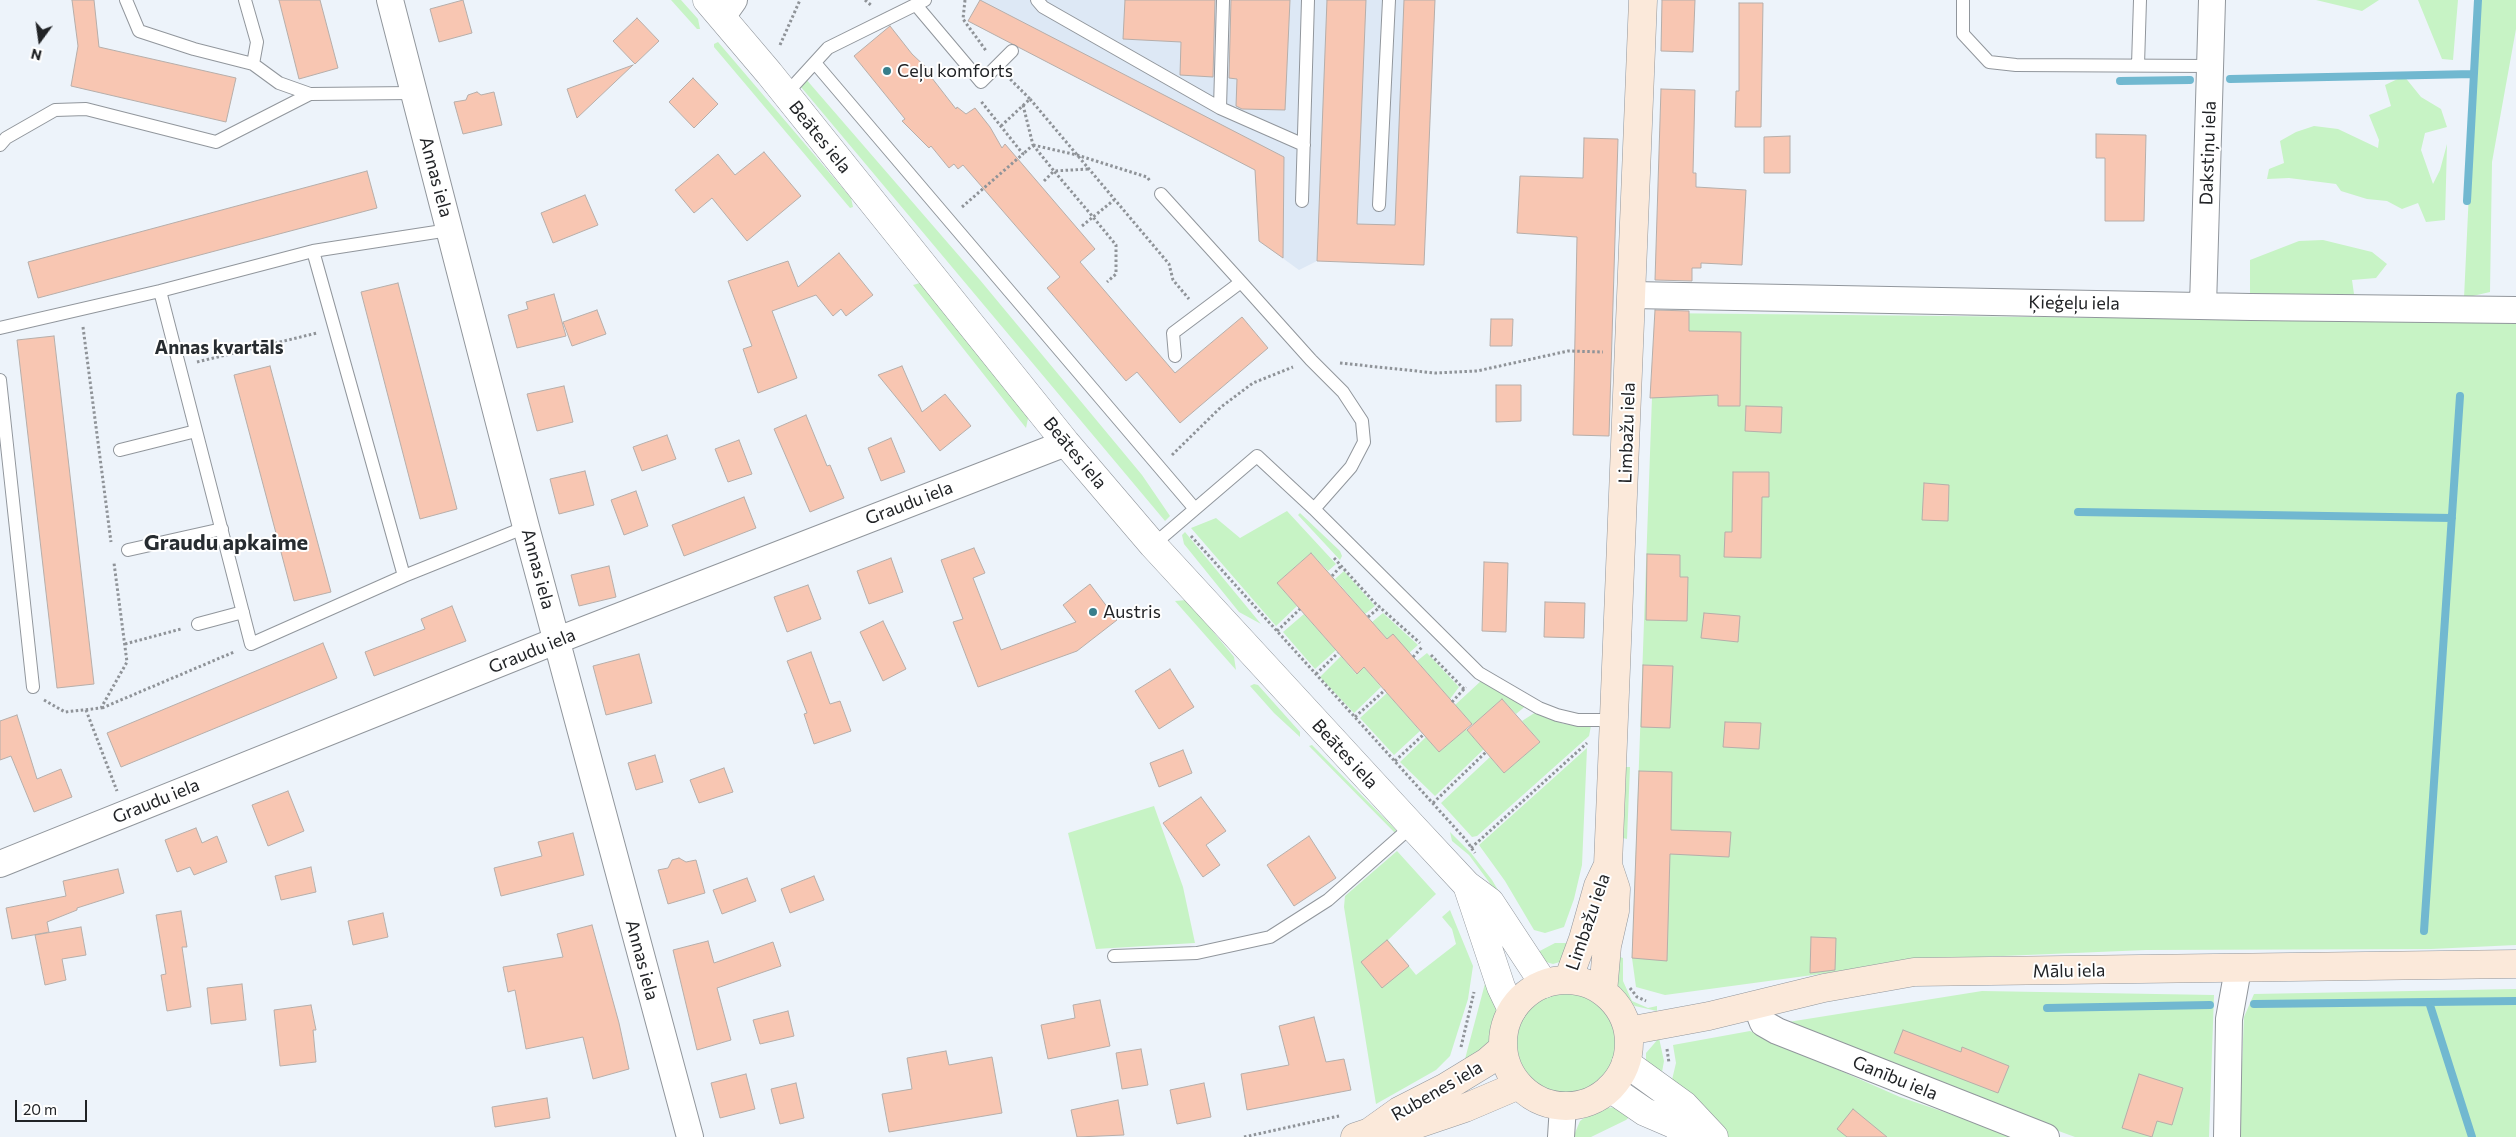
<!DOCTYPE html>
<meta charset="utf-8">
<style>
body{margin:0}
#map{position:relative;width:2516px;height:1137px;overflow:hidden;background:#edf3fa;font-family:Commissioner,sans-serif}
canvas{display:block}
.north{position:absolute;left:15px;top:15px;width:50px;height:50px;-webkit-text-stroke:4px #fff;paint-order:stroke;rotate:194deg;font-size:14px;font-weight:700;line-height:20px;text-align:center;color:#212326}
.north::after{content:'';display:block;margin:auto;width:18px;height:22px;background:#212326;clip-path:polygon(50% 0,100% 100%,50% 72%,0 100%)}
.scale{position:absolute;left:15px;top:1100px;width:72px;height:22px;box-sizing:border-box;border:2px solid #212326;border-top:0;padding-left:6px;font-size:15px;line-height:18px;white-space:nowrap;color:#212326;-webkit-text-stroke:4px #fff;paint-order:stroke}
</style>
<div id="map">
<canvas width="2516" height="1137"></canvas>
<div class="north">N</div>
<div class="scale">20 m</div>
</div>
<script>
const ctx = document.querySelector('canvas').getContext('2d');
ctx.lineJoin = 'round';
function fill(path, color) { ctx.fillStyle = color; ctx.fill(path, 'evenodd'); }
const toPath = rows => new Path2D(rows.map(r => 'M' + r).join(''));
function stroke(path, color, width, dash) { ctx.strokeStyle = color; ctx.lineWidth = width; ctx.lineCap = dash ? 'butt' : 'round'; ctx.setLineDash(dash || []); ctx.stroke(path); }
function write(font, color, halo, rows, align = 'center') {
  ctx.font = font + ' Commissioner,sans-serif'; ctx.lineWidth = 4; ctx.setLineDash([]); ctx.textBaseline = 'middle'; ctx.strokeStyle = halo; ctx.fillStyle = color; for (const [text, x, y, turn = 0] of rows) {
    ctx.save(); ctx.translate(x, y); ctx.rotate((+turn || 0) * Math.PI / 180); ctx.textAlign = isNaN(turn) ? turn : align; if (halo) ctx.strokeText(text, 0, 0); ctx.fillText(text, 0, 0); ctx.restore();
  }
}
const built = toPath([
 [980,0,1435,0,1424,265,1317,261,1299,270,1259,241,1255,170,968,21]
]);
const green = toPath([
 [671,0,681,0,698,19,700,29,697,29],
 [2316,0,2379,0,2362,11],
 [2418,0,2458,0,2453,60,2442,59],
 [2478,0,2516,0,2516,29,2492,162,2490,292,2464,298],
 [718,42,851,198,853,207,850,208,714,47,714,44],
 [2404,76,2421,97,2441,109,2447,127,2425,133,2421,150,2433,184,2440,170,2447,144,2445,220,2426,222,2418,203,2402,209,2387,201,2367,199,2341,191,2336,184,2289,178,2267,179,2269,169,2284,163,2280,141,2296,132,2314,126,2338,129,2378,148,2379,140,2369,115,2391,106,2385,85],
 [805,78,980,280,1142,475,1170,516,1165,521,801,87],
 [2323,240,2372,252,2387,264,2376,278,2352,280,2354,294,2390,300,2250,297,2250,260,2299,241],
 [920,283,1029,414,1026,428,913,285],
 [1655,313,2516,322,2516,945,2431,949,2146,950,1931,959,1665,995,1636,987,1632,958],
 [1287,511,1336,564,1328,571,1311,553,1277,583,1297,606,1276,626,1191,528,1216,518,1240,538],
 [1300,513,1340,551,1342,556,1340,560,1298,515],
 [1185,532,1261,624,1239,612,1184,544,1182,535],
 [1344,571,1375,606,1365,614,1335,579],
 [1187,600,1234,657,1236,670,1175,601],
 [1383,613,1418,645,1409,653,1387,639,1372,622],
 [1304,614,1336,650,1315,669,1283,632],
 [1427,653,1459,687,1450,699,1417,661],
 [1341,656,1356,674,1364,667,1381,687,1354,713,1320,677],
 [1482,680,1528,704,1516,714,1502,699,1473,725,1455,705],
 [1254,684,1258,685,1300,732,1300,737,1274,713,1250,686],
 [1387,693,1420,731,1394,755,1360,718],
 [1539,710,1547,718,1564,724,1591,726,1589,736,1477,836,1472,837,1441,803,1490,757,1504,773,1540,742,1522,721],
 [1466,729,1484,749,1435,796,1400,762,1426,737,1439,752],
 [1312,745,1396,830,1395,833,1309,746],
 [1587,748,1582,865,1574,899,1564,927,1545,933,1534,930,1505,881,1479,845],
 [1626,767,1630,767,1627,839,1623,838],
 [1154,806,1183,887,1195,943,1096,949,1068,833],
 [1450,832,1471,853,1492,880,1525,935,1489,882,1469,855,1452,841],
 [1397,851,1436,894,1388,940,1416,975,1456,944,1452,929,1442,917,1450,910,1473,966,1468,999,1450,1056,1436,1070,1376,1104,1344,907,1345,896],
 [1555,943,1575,943,1563,961,1553,964,1539,960,1534,954],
 [1614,955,1623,958,1623,981,1632,1001,1648,1008,1657,1006,1657,1011,1635,1006,1625,999,1615,984],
 [1487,976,1498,1000,1497,1022,1487,1046,1471,1064,1465,1059],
 [2516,989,2516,1137,2239,1137,2244,1017,2254,994],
 [1982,991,2214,995,2209,1137,2075,1137,1850,1055,1782,1023],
 '1517 1043a50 50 0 1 1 100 0a50 50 0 1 1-100 0Z',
 [1750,1031,1900,1097,2018,1137,1727,1137,1671,1084,1676,1063,1673,1045],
 [1659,1038,1664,1061,1662,1072,1646,1062,1646,1053],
 [1620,1107,1635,1112,1626,1120,1591,1137,1575,1137,1575,1133,1580,1121,1590,1114,1604,1108]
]);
const stream = toPath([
 [2230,79,2474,74],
 [2120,81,2190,80],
 [2467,201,2478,0],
 [2078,512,2452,518],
 [2424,931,2460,396],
 [2429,1002,2472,1137],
 [2254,1004,2516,1001],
 [2047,1008,2210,1005]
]);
const building = toPath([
 [72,0,94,0,99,47,236,78,226,122,71,86,78,46,72,0],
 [279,0,320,0,338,68,299,79,279,0],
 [463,0,472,33,439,42,430,9,463,0],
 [980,0,1284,157,1283,258,1259,241,1255,170,968,21,980,0],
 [1125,0,1215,0,1213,77,1180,75,1181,42,1123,39,1125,0],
 [1231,0,1290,0,1285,110,1242,109,1236,106,1237,79,1229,78,1231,0],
 [1327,0,1366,0,1357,224,1395,225,1404,0,1435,0,1424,265,1317,261,1327,0],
 [1662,0,1695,0,1693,52,1661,51,1662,0],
 [1739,3,1763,3,1761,127,1735,127,1736,91,1739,91,1739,3],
 [637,18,659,41,635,64,613,41,637,18],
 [890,26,912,54,930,71,928,73,956,109,957,107,966,114,975,108,990,127,1002,148,1005,144,1095,249,1080,262,1175,373,1242,317,1268,348,1180,423,1137,372,1126,381,1047,288,1060,277,963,165,958,169,954,164,949,168,931,146,929,148,902,121,905,119,854,56,890,26],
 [633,65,577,118,567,89,633,65],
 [693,78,718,104,694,128,669,102,693,78],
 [1661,89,1695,90,1693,173,1696,173,1696,187,1746,190,1742,265,1701,263,1701,268,1692,268,1692,281,1655,280,1661,89],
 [477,92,481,95,494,92,502,125,463,134,454,102,466,100,468,95,477,92],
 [2096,134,2146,135,2144,221,2105,221,2105,158,2096,158,2096,134],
 [1790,136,1790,173,1764,173,1764,137,1790,136],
 [1584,138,1618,139,1609,436,1573,435,1577,237,1517,233,1520,176,1583,178,1584,138],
 [764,152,801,196,747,241,712,198,694,213,675,190,718,154,735,175,764,152],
 [367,171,377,208,38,298,28,262,367,171],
 [585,195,598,225,553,243,541,213,585,195],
 [839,253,873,295,846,316,841,309,833,316,816,295,772,311,797,378,758,393,743,349,752,346,728,281,788,261,798,287,839,253],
 [398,283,457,509,420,519,361,292,398,283],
 [554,294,566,336,517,348,508,315,528,309,526,302,554,294],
 [597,310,606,334,572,346,563,322,597,310],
 [1655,310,1689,311,1689,331,1741,332,1740,406,1718,406,1718,395,1650,398,1655,310],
 [1491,319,1513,319,1512,346,1490,346,1491,319],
 [54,336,94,684,57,688,17,340,54,336],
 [270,366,331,592,294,601,234,375,270,366],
 [902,366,922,412,945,394,971,426,940,451,878,375,902,366],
 [1496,385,1521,385,1521,421,1496,422,1496,385],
 [564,386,573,422,537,431,527,394,564,386],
 [1746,406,1782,407,1781,433,1745,431,1746,406],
 [806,415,827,466,830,465,844,498,810,512,774,429,806,415],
 [667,435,676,459,642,471,633,447,667,435],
 [891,438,905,472,881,481,868,448,891,438],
 [739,440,752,474,728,482,715,449,739,440],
 [585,471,594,505,559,514,550,479,585,471],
 [1733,472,1769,472,1769,497,1762,497,1761,558,1724,557,1725,532,1732,532,1733,472],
 [1924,483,1949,485,1948,521,1922,520,1924,483],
 [636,491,648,526,624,535,611,500,636,491],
 [744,497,756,528,684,556,672,525,744,497],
 [974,548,985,573,973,578,1001,650,1076,622,1063,605,1090,584,1117,620,1077,651,978,687,953,622,963,619,941,560,974,548],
 [1311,553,1387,639,1393,634,1472,724,1439,752,1364,667,1357,674,1277,583,1311,553],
 [1647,554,1680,555,1680,577,1688,577,1687,621,1646,620,1647,554],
 [891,558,903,592,869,604,857,571,891,558],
 [1484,562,1508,563,1506,632,1482,631,1484,562],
 [609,566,616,597,579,606,571,575,609,566],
 [808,585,821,619,787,632,774,597,808,585],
 [1545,602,1585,603,1584,638,1544,637,1545,602],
 [452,606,466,641,374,676,365,652,425,629,421,619,452,606],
 [1704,613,1740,616,1738,642,1701,638,1704,613],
 [883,621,906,669,883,681,860,632,883,621],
 [323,643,337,678,121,767,107,733,323,643],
 [811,652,830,704,840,701,851,731,814,744,804,714,807,713,787,661,811,652],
 [639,654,652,703,606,715,593,666,639,654],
 [1643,665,1673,666,1670,728,1641,727,1643,665],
 [1170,669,1194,707,1159,729,1135,691,1170,669],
 [1502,699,1540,742,1504,773,1467,730,1502,699],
 [17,715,37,779,61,769,72,797,34,812,11,756,0,760,0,721,17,715],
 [1725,722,1761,723,1759,749,1723,747,1725,722],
 [1183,750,1192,773,1159,787,1150,763,1183,750],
 [655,755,663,782,636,790,628,763,655,755],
 [724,768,733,792,699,803,690,780,724,768],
 [1639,771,1672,772,1671,830,1731,832,1729,857,1670,854,1667,961,1632,958,1639,771],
 [288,791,304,831,268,846,252,805,288,791],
 [1201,797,1226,831,1206,845,1220,865,1203,877,1163,823,1201,797],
 [196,828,202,843,217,836,227,862,194,875,190,867,177,872,165,840,196,828],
 [573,833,584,875,501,896,494,868,542,856,538,842,573,833],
 [1309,836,1336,878,1294,906,1267,865,1309,836],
 [679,858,686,862,696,860,705,893,668,904,658,870,668,868,672,860,679,858],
 [311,867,316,892,281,900,275,876,311,867],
 [118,869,124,893,77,908,77,910,47,922,49,932,12,939,6,908,66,896,63,881,118,869],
 [814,876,824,900,790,913,781,889,814,876],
 [747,878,756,901,722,914,713,890,747,878],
 [181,911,187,947,182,947,191,1007,167,1011,161,975,166,974,156,915,181,911],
 [383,913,388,937,353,945,348,921,383,913],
 [592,925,619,1023,629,1069,593,1079,583,1037,526,1049,515,990,508,992,503,967,563,957,557,934,592,925],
 [81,927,86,955,62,959,66,980,45,985,35,935,81,927],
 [1811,937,1836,938,1835,970,1810,973,1811,937],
 [1387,940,1409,966,1382,988,1361,962,1387,940],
 [708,941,714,963,773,942,781,966,717,988,731,1040,697,1050,673,950,708,941],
 [242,984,246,1020,211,1024,207,988,242,984],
 [1100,1000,1110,1046,1048,1059,1041,1025,1075,1018,1073,1005,1100,1000],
 [311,1005,316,1030,313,1030,316,1062,280,1066,274,1010,311,1005],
 [788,1011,794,1036,760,1044,753,1020,788,1011],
 [1314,1017,1326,1062,1344,1059,1351,1090,1247,1110,1241,1074,1289,1065,1279,1026,1314,1017],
 [1903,1030,1961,1052,1962,1047,2009,1066,1998,1093,1894,1053,1903,1030],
 [1141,1049,1148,1085,1122,1089,1116,1053,1141,1049],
 [946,1051,949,1065,992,1057,1002,1113,889,1132,882,1094,912,1089,907,1058,946,1051],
 [746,1074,755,1109,720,1118,711,1083,746,1074],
 [2139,1074,2183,1088,2172,1125,2157,1121,2152,1137,2122,1128,2139,1074],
 [796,1083,804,1118,780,1124,771,1089,796,1083],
 [1204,1083,1211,1117,1177,1124,1170,1090,1204,1083],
 [547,1098,550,1118,495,1127,492,1107,547,1098],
 [1118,1100,1124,1135,1077,1137,1071,1110,1118,1100],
 [1853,1109,1887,1137,1847,1137,1837,1129,1853,1109]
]);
const path = toPath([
 [865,0,872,6],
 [965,0,963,19,987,52],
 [780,45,800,0],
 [1030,99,1169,264,1173,280,1189,299],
 [1023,105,1033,145,1023,154],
 [1001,126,1030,99,1009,78],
 [1033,145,1077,155,1147,177,1150,181],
 [1033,145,1054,171,1089,169],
 [1044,181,1054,171,1093,217,1114,200],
 [962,207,1023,154,980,100],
 [1082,226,1093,217,1116,245,1116,274,1107,282],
 [83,327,111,542],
 [197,362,317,333],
 [1340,363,1435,373,1477,371,1568,351,1603,352],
 [1172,455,1221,407,1253,383,1293,367],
 [1191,536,1466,840,1475,853],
 [1334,558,1375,603,1420,643],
 [1332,576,1341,566],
 [1368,617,1380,607],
 [1277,631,1300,609],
 [125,644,181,629],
 [1431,655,1464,689,1466,687],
 [1413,657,1423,646],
 [1316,674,1338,653],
 [44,700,65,712,101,708,127,662,114,563],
 [1452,702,1464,689],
 [102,708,234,652],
 [86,710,117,791],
 [1355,717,1385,690],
 [1395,761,1423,735],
 [1433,803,1486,752],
 [1471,848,1587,743],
 [1630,988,1637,997,1646,1001],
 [1461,1047,1474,992],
 [1667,1049,1669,1063],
 [1244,1137,1339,1116]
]);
const service = toPath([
 [126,0,139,31,194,49,253,64,257,42,245,0],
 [1037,0,1043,7,1220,108,1304,145],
 [1963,0,1963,34,1989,62,2016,65,2210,66],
 [916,5,981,82,1012,51],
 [815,63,1195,509],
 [253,64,279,83,310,94],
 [2138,65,2140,0],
 [786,94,828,48,925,0],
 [1220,108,1223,0],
 [0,145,6,138,55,110,86,109,216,142,310,94,413,93],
 [1161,194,1241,282],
 [1302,201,1308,0],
 [1379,205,1389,0],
 [313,251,404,576],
 [160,291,251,644,404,576,526,527],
 [0,328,160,291,313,251,449,230],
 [1175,356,1173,333,1241,282,1311,360,1343,392,1362,421,1364,442,1351,467,1314,509],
 [0,380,33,687],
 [120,450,196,431],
 [1153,545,1257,456,1314,509,1479,673,1539,708,1557,715,1578,720,1616,720],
 [128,550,222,529],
 [198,624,243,612],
 [1114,956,1197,953,1270,937,1328,900,1412,826]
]);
const minor = toPath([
 [390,0,526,527,690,1137],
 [722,17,734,0],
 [1632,295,2251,307,2516,310],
 [2203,306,2212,0],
 [0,864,558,640,1066,443],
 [1756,1005,1763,1023,1777,1031,2046,1137],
 [1561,1137,1563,1106],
 [2227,1137,2229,1019,2238,969]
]);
const tertiary = toPath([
 [707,0,769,73,1066,443,1153,545,1412,826,1467,885,1490,902,1544,984],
 [1467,885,1501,987,1512,1010],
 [1626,1063,1684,1105,1714,1137],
 [1610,1088,1645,1112,1673,1124,1692,1137]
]);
const secondary = toPath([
 [1568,980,1583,939,1598,886,1608,865],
 '1503 1043a63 63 0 1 1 126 0a63 63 0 1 1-126 0Z',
 [1603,992,1607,946,1615,911,1616,889,1608,865,1643,0],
 [1628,1031,1709,1016,1824,988,1914,972,2516,964],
 [1371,1131,1399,1111,1446,1087,1487,1062,1503,1048],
 [1355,1137,1370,1132,1406,1128,1465,1108,1519,1085]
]);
const markers = [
 [887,71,5,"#387e8b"],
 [1093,612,5,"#387e8b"]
];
const poiNames = [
 ["Ceļu komforts",897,71],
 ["Austris",1103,612]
];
const streetNames = [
 ["Beātes iela",820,137,51],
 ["Dakstiņu iela",2208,153,-88],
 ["Annas iela",436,177,75],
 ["Ķieģeļu iela",2074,303,1],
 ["Limbažu iela",1627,433,-88],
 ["Beātes iela",1075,453,50],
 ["Graudu iela",909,503,-21],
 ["Annas iela",538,569,75],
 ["Graudu iela",532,651,-22],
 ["Beātes iela",1345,754,47],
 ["Graudu iela",156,801,-22],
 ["Limbažu iela",1588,922,-71],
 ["Annas iela",642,960,75],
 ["Mālu iela",2069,971,-1],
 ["Ganību iela",1895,1078,22],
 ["Rubenes iela",1437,1091,-30]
];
const neighbourhoodNames = [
 ["Annas kvartāls",219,348]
];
const districtNames = [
 ["Graudu apkaime",226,543]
];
fill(built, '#dde8f5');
fill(green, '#c7f3c5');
stroke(stream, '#71b8d0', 8);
fill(building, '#f8c6b2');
stroke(building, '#b6aeaa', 1);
stroke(service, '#91969c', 14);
stroke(minor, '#91969c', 28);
stroke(tertiary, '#91969c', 29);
stroke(secondary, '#91969c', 29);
stroke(path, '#8f9398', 3, [2.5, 2.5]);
stroke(service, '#fff', 12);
stroke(minor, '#fff', 26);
stroke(tertiary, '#fff', 28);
stroke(secondary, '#fbe9da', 28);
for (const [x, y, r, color] of markers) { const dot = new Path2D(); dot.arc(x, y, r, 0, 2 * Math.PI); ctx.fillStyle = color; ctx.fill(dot); stroke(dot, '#fff', 2); }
write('18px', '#212326', '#fff', poiNames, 'left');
write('18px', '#212326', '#fff', streetNames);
write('bold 19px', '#272c30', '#fff', neighbourhoodNames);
write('bold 22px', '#272c30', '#fff', districtNames);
</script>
